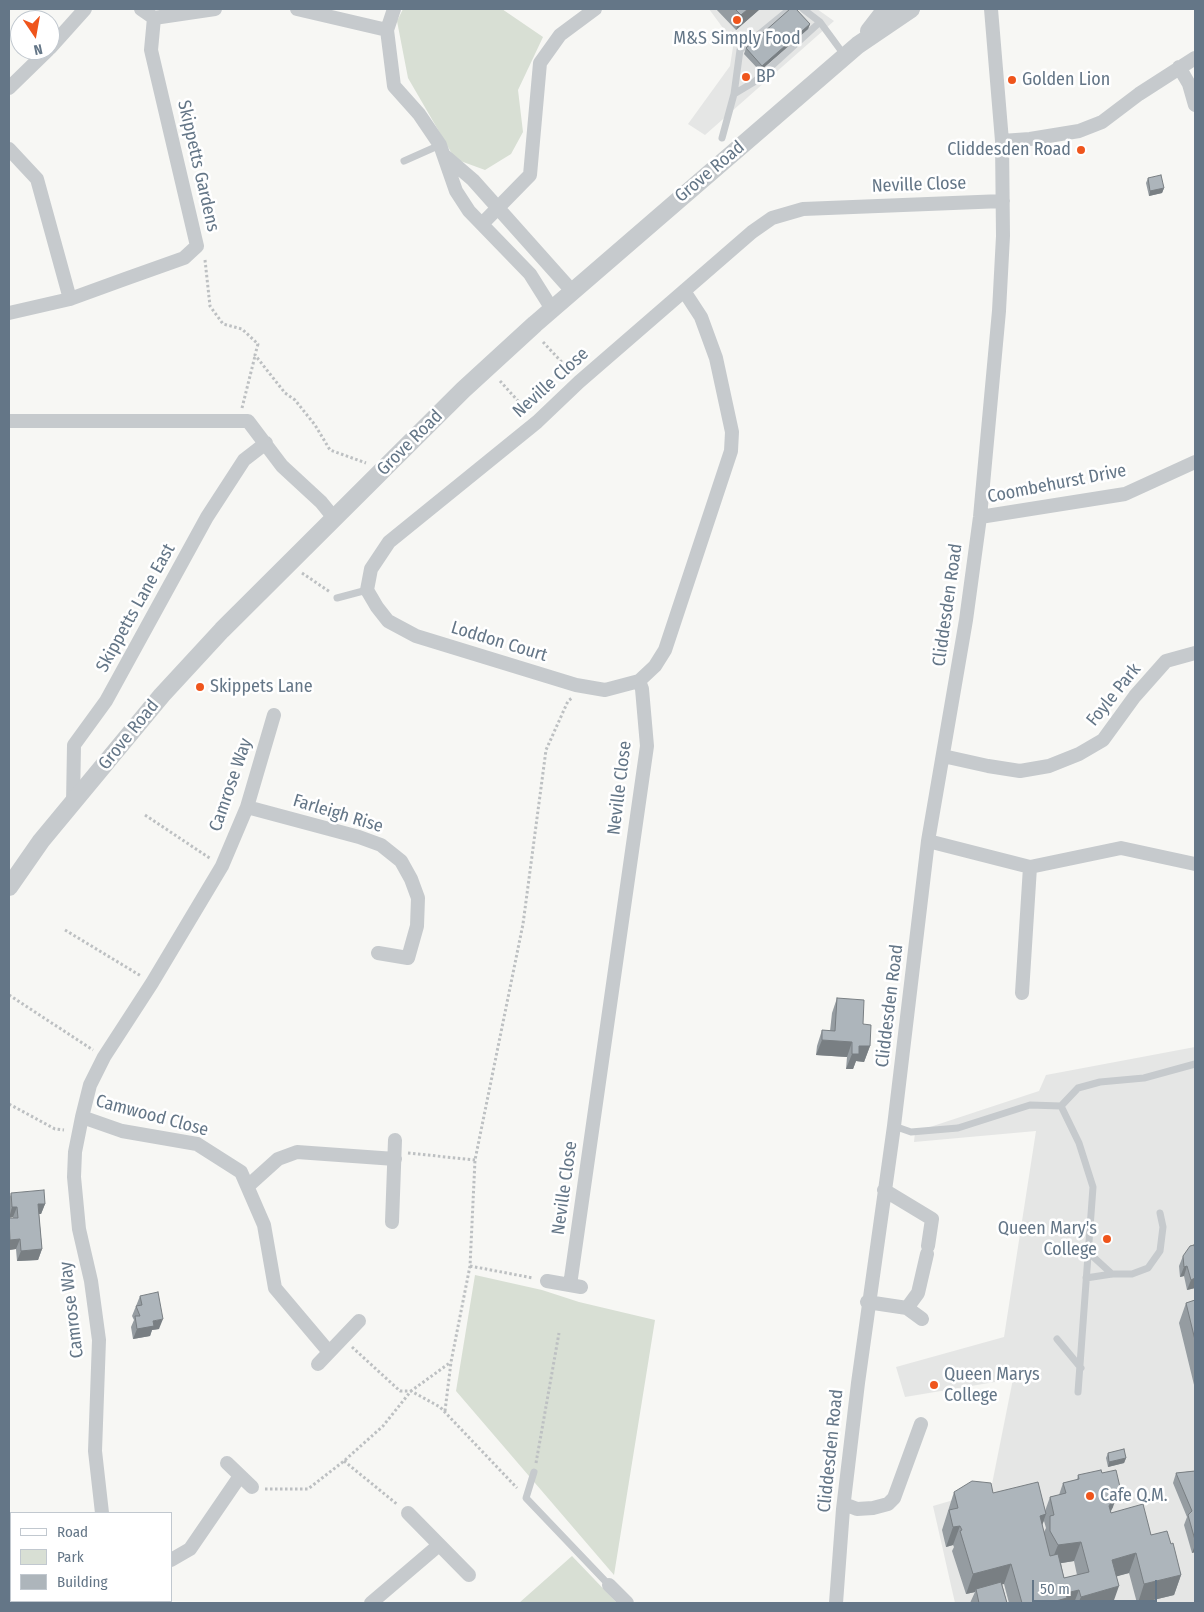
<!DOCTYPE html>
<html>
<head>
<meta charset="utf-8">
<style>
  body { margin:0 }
  #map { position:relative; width:1204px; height:1612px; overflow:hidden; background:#f7f7f4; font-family:"Fira Sans Condensed",sans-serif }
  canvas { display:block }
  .frame { position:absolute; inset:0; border:10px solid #647687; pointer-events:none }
  .legend { position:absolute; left:10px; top:1512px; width:162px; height:90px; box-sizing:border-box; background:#fff; border:1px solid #c1c8cf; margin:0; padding:6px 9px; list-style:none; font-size:15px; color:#647687 }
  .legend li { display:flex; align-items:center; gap:10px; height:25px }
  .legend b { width:25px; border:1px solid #c1c8cf }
  .north { position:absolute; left:10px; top:10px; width:50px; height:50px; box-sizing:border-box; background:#fff; border:1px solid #c1c8cf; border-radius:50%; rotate:168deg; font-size:14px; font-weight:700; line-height:20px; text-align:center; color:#647687 }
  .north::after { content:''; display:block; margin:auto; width:18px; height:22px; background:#ef551c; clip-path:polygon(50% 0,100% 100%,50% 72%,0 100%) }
  .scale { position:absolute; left:1032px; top:1580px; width:125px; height:22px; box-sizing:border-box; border:2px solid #647687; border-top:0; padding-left:6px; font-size:15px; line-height:18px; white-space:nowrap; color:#647687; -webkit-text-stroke:4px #fff; paint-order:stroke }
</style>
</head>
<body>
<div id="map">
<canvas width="1204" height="1612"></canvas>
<div class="frame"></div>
<ul class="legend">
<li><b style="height:6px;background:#fff"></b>Road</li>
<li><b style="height:14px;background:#d8dfd4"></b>Park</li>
<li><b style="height:14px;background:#adb5bb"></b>Building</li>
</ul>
<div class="north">N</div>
<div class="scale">50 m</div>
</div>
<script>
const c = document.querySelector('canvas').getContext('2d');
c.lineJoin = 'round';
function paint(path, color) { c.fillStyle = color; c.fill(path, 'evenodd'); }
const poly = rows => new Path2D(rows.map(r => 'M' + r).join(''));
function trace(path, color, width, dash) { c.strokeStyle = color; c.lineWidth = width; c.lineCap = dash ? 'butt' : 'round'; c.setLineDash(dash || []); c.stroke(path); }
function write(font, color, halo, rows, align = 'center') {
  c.font = font + ' "Fira Sans Condensed",sans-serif'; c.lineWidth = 5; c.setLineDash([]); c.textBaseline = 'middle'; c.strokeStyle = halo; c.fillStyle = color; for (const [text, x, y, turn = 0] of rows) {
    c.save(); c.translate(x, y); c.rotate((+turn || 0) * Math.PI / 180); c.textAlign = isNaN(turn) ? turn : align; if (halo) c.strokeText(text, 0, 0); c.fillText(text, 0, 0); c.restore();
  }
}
const built = poly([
  [709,9,817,9,834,21,705,135,688,124,730,66,733,47,731,39],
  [1195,1047,1195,1603,955,1603,933,1506,991,1489,1013,1379,905,1397,896,1367,1004,1337,1036,1131,914,1142,915,1132,1039,1091,1046,1075]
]);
const green = poly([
  [403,9,502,9,543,37,518,90,523,132,511,154,485,170,455,159,408,78,397,21],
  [475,1275,542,1290,579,1302,655,1320,614,1575,456,1391],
  [572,1556,617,1603,519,1603]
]);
const path = poly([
  [205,260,210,306,223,324,242,329,258,344,255,355,285,393,295,400,315,425,330,450,366,463],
  [543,342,570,371],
  [500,381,528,412],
  [242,408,255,356],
  [302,573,330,592],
  [145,815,211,859],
  [65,930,141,976],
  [9,995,93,1050],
  [9,1104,55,1129,64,1130],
  [408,1153,475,1160],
  [470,1266,533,1278],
  [352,1347,400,1391,411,1391,440,1407,517,1488],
  [445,1411,451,1362,470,1266,475,1160,523,924,546,750,568,701,572,698],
  [344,1461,398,1505],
  [536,1463,559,1333],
  [265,1489,308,1489,344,1461,383,1426,411,1391,451,1362]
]);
const service = poly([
  [803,9,820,22,845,56],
  [734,94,740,50,790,9],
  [722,138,734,94,754,82,820,22],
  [404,161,440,145],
  [337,598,367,590],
  [1061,1106,1079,1143,1093,1187,1078,1392],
  [894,1126,911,1132,958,1128,1030,1105,1061,1106,1078,1088,1100,1082,1144,1078,1195,1064],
  [1089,1253,1112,1274],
  [1086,1278,1112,1274,1132,1274,1148,1268,1160,1251,1163,1227,1160,1213],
  [1057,1339,1081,1368],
  [534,1472,526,1498,609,1585]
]);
const minor = poly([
  [141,9,154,18,215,9],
  [297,9,387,30],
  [394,9,387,30,394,86,419,114,440,145,456,191,469,211,530,274,552,309],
  [50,48,85,9],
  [1179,67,1189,84,1195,105],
  [9,88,48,50],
  [1002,141,1030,139,1079,131,1102,122,1139,94,1195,58],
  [9,149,37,179,70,299],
  [445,156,473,180,572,291],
  [482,224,530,175,540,63,560,35,595,9],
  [684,291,579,382,537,422,389,542,371,569,367,590,377,607,388,621,416,636,576,685,605,690,639,681,655,666,665,650,731,451,732,432,716,358,701,317,684,291,752,232,772,218,803,209,1003,201],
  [9,313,70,299,125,279,184,258,197,246,151,50,154,18],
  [9,421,248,421,282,466,321,502,334,518],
  [980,517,1125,494,1195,462],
  [943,756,988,766,1020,771,1049,766,1079,754,1103,740,1135,696,1166,661,1195,653],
  [73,804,74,745,106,701,207,517,244,460,266,443],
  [247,807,359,837,381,845,401,861,411,879,418,898,417,926,408,958,378,953],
  [928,841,1030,867,1121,848,1195,864],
  [1022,993,1030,867],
  [82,1117,122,1131,197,1144,241,1172,264,1225,275,1288,329,1352],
  [248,1186,278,1159,297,1152,395,1159],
  [884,1190,932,1219,928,1246],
  [392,1222,395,1140],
  [547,1281,581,1287],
  [570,1285,647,746,642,689,639,681],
  [867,1302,907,1308,918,1293,927,1254],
  [907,1308,922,1319],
  [318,1364,359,1321],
  [227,1463,252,1487],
  [844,1504,857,1509,873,1508,888,1504,894,1498,921,1424],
  [102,1513,95,1451,99,1340,91,1281,79,1229,74,1177,75,1152,82,1117,90,1085,104,1057,152,983,222,866,247,807,274,715],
  [408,1513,469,1575],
  [171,1560,190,1549,240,1476],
  [609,1585,627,1603],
  [141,1601,143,1603],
  [371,1603,439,1545],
  [836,1603,843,1509,858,1383,894,1126,928,841,966,620,980,517,999,311,1003,236,1002,141,991,9]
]);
const tertiary = poly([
  [869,31,886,9],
  [9,887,41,841,162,695,222,630,463,390,535,324,858,45,911,9]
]);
const primary = poly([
  [9,1600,11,1603]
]);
const wall = poly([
  [716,9,760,9,736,30],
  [810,24,808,29,760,71,744,54,746,48],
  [1148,178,1164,188,1162,193,1149,196,1146,183],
  [837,998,863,1024,870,1046,864,1062,856,1061,853,1069,846,1069,847,1057,816,1055,817,1046,822,1030,830,1031,832,1013],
  [11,1193,45,1204,41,1214,39,1214,42,1249,38,1260,17,1261,16,1249,9,1250,9,1218,13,1218,13,1217,9,1217,9,1200],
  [1195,1249,1195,1288,1187,1290,1184,1276,1180,1277,1179,1266,1183,1256],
  [140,1296,159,1329,152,1330,150,1336,133,1339,131,1327,134,1320,132,1316],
  [1195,1300,1195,1389,1179,1323,1186,1303],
  [1108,1453,1126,1458,1124,1463,1108,1467,1106,1458],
  [1195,1468,1195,1552,1192,1553,1184,1525,1187,1517,1173,1483,1176,1473,1194,1471],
  [1078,1475,1113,1507,1111,1511,1111,1513,1151,1535,1171,1544,1181,1575,1174,1595,1141,1603,1137,1603,1129,1573,1116,1576,1113,1603,1009,1603,1004,1584,1002,1584,1007,1603,970,1603,975,1592,966,1594,952,1551,954,1547,953,1545,946,1547,942,1530,954,1492,993,1493,1045,1511,1050,1497,1059,1495,1063,1483,1077,1480],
  [1044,1521,1046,1528,1044,1532,1042,1525],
  [1074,1561,1077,1575,1064,1578,1061,1563]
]);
const shadedWall = poly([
  [748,9,760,9,736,30,741,15],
  [810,24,808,29,760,71,762,66],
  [1164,188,1162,193,1149,196,1150,191],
  [822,1040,852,1042,847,1057,816,1055],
  [859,1046,870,1046,864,1062,856,1061,853,1069,846,1069,852,1054],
  [38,1204,45,1204,41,1214,34,1214],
  [12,1207,17,1207,13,1217,9,1218],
  [20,1239,16,1249,9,1250,9,1244,10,1240],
  [42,1249,38,1260,17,1261,21,1251],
  [1187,1266,1184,1276,1180,1277,1184,1267],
  [1195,1278,1195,1288,1187,1290,1191,1280],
  [163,1319,159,1329,152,1330,150,1336,133,1339,137,1329,153,1321],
  [1126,1458,1124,1463,1108,1467,1109,1462],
  [1120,1487,1113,1507,1102,1526,1109,1506],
  [1046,1514,1039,1534,1040,1516],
  [960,1526,953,1545,946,1547,953,1527],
  [1081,1542,1074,1561,1050,1565,1058,1545],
  [1195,1545,1195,1552,1192,1553],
  [1136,1553,1129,1573,1104,1580,1112,1560],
  [1011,1564,1004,1584,976,1591,976,1589,975,1592,966,1594,973,1574],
  [1181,1575,1174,1595,1141,1603,1138,1603,1144,1584],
  [1119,1586,1113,1603,1078,1603,1081,1597],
  [1079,1590,1074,1603,1048,1603,1066,1593]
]);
const building = poly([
  [735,9,748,9,741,15,735,9],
  [790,9,796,9,810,24,762,66,746,48,790,9],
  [1161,175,1164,188,1150,191,1148,178,1161,175],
  [837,998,864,1000,863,1024,871,1025,870,1046,859,1046,859,1054,852,1054,852,1042,822,1040,822,1030,835,1031,837,998],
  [44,1190,45,1204,38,1204,42,1249,21,1251,20,1239,10,1240,9,1218,18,1218,17,1207,12,1207,11,1193,44,1190],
  [1194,1245,1195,1249,1195,1278,1191,1280,1187,1266,1184,1267,1183,1256,1190,1246,1194,1245],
  [158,1292,163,1319,153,1321,154,1326,137,1329,135,1316,140,1316,136,1306,142,1305,140,1296,158,1292],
  [1195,1300,1195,1340,1186,1303,1195,1300],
  [1124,1449,1126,1458,1109,1462,1108,1453,1124,1449],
  [1101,1470,1102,1473,1116,1470,1120,1487,1109,1506,1111,1513,1143,1504,1151,1535,1167,1531,1171,1544,1173,1543,1181,1575,1144,1584,1136,1553,1112,1560,1119,1586,1081,1597,1079,1590,1066,1593,1067,1598,1048,1603,1022,1603,1011,1564,973,1574,960,1531,962,1530,960,1526,953,1527,949,1510,958,1508,954,1492,972,1481,991,1483,993,1493,1038,1482,1046,1514,1040,1516,1050,1556,1058,1554,1064,1578,1089,1572,1081,1542,1058,1545,1050,1531,1050,1516,1054,1515,1050,1497,1066,1493,1063,1483,1079,1479,1078,1475,1101,1470],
  [1195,1471,1195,1540,1188,1515,1192,1511,1176,1473,1195,1471],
  [1001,1582,1007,1603,979,1603,976,1589,1001,1582]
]);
const markers = [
  [737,20,5,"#ef551c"],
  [746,77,5,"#ef551c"],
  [1012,80,5,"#ef551c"],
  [1081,150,5,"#ef551c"],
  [200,687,5,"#ef551c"],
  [1107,1239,5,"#ef551c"],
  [934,1385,5,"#ef551c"],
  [1090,1496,5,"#ef551c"]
];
const poiNames = [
  ["M&S Simply Food",737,39,"center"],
  ["BP",756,77],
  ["Golden Lion",1022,80],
  ["Cliddesden Road",1071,150,"right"],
  ["Skippets Lane",210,687],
  ["Queen Mary's",1097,1229,"right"],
  ["College",1097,1250,"right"],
  ["Queen Marys",944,1375],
  ["College",944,1396],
  ["Cafe Q.M.",1100,1496]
];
const streetNames = [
  ["Skippetts Gardens",198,166,77],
  ["Grove Road",710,172,-40],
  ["Neville Close",919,185,-2],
  ["Neville Close",551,383,-42],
  ["Grove Road",410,443,-45],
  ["Coombehurst Drive",1057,484,-11],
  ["Cliddesden Road",948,605,-82],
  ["Skippetts Lane East",136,608,-61],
  ["Loddon Court",499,642,17],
  ["Foyle Park",1114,695,-51],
  ["Grove Road",129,735,-51],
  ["Camrose Way",231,785,-71],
  ["Neville Close",620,788,-83],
  ["Farleigh Rise",338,814,17],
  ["Cliddesden Road",890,1006,-83],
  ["Camwood Close",152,1116,15],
  ["Neville Close",565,1188,-82],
  ["Camrose Way",72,1310,-97],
  ["Cliddesden Road",831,1451,-84]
];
paint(built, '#e5e6e5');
paint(green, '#d8dfd4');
trace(primary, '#b9bdc1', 25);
trace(path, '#bdc0c2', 3, [2.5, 2.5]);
trace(service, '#c6cacd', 7);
trace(minor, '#c6cacd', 14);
trace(tertiary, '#c6cacd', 18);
trace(primary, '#fff', 22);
paint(wall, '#959ca1');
paint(shadedWall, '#797f83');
paint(building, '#adb5bb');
trace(building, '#797f83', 1);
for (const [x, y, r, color] of markers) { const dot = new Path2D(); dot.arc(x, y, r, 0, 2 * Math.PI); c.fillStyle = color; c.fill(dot); trace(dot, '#fff', 2); }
write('18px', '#647687', '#fff', poiNames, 'left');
write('18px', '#647687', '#fff', streetNames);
</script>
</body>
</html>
